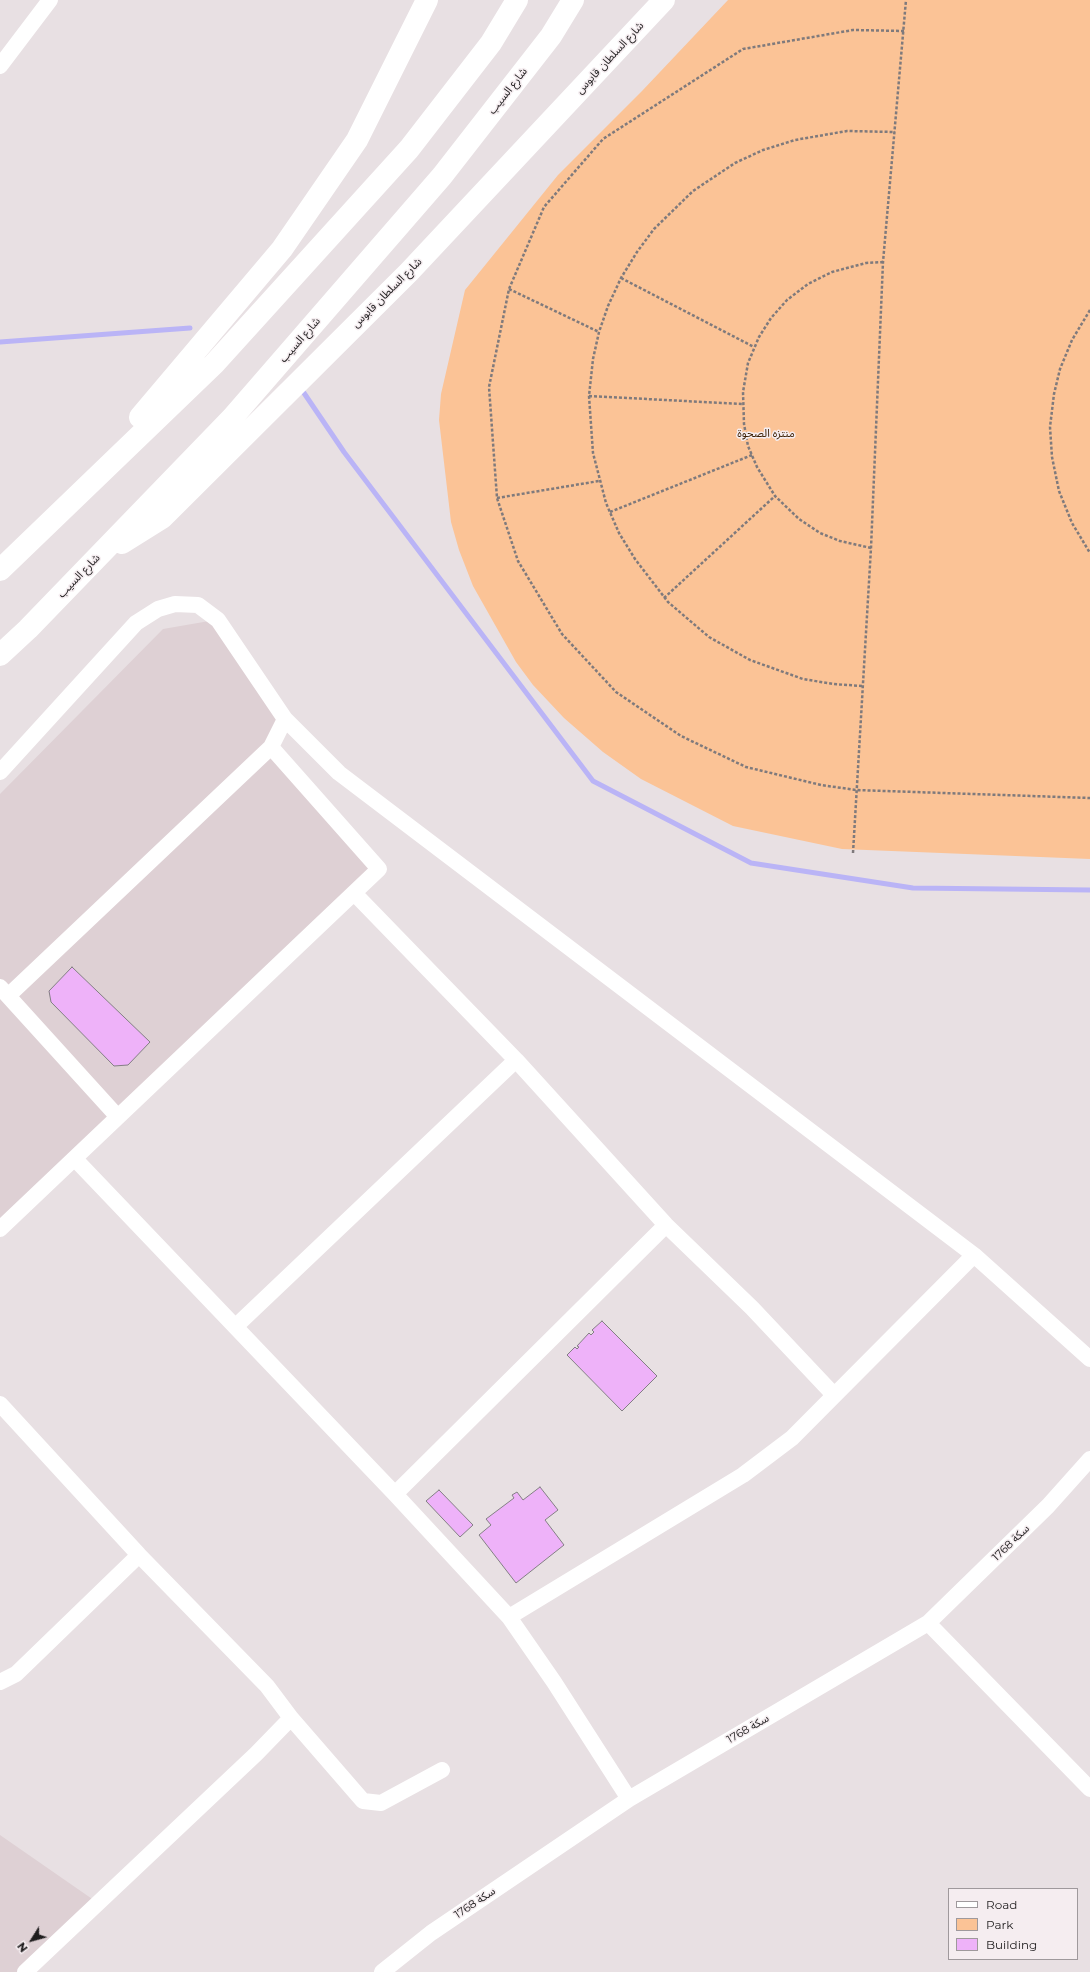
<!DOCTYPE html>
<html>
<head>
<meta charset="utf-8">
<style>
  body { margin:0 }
  #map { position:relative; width:1090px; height:1972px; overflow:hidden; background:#e8e0e3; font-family:Montserrat,sans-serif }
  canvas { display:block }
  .legend { position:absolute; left:948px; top:1888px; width:130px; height:72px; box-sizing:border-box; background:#f5edf0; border:1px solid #9f999c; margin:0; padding:5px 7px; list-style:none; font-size:12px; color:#1e1c1d }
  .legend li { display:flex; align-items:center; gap:8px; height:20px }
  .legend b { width:20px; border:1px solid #9f999c }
  .north { position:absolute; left:12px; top:1920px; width:40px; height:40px; -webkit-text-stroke:3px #f5edf0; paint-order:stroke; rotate:233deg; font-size:11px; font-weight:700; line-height:16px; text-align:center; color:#1e1c1d }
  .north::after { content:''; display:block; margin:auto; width:14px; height:18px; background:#1e1c1d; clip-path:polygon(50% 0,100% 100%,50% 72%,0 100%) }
</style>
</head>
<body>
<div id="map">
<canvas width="1090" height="1972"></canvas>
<ul class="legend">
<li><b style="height:5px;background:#fff"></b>Road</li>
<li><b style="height:11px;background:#fbc396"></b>Park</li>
<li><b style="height:11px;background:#eeb2f9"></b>Building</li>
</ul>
<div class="north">N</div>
</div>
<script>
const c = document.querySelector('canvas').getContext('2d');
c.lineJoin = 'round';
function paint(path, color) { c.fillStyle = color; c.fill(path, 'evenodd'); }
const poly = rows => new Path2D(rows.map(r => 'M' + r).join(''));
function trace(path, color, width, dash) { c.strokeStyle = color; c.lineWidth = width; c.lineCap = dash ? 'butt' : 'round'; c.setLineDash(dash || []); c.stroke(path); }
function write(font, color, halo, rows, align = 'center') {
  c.font = font + ' Montserrat,"Noto Sans Arabic",sans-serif'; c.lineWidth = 3; c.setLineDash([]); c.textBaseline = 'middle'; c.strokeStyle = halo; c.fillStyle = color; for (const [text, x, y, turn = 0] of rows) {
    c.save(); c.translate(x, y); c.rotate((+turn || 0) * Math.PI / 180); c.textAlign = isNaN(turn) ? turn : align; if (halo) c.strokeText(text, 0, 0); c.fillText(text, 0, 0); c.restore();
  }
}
const built = poly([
  [215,620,285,719,271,747,379,869,0,1229,0,794,163,629],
  [0,1835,98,1903,25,1972,0,1972]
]);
const green = poly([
  [728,0,1090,0,1090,859,842,849,733,826,641,779,603,752,564,718,533,685,516,662,473,586,459,550,451,522,439,420,441,394,465,290,558,175,642,91]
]);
const stream = poly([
  [0,342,190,328],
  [304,393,344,452,593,781,751,863,913,888,1090,890]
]);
const building = poly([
  [72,967,150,1042,128,1065,114,1066,51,1002,49,991,72,967],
  [602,1321,657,1376,622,1411,567,1355,575,1347,577,1349,579,1347,577,1346,589,1333,591,1335,594,1332,592,1330,602,1321],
  [540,1487,558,1510,545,1520,564,1545,516,1583,479,1535,491,1525,486,1519,514,1498,512,1495,517,1492,523,1500,540,1487],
  [439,1490,473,1525,460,1537,426,1501,439,1490]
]);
const path = poly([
  [904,31,853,30,743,49,603,139,544,207,509,289,489,387,497,498,518,561,562,634,616,692,681,736,746,767,821,785,856,790,1090,798],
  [621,278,754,347],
  [509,289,599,332],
  [1090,310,1072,340,1060,369,1054,394,1050,427,1052,457,1059,491,1072,523,1090,553],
  [589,396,742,404],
  [497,498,599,481],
  [610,512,752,455],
  [871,548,840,541,820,533,799,519,775,496,757,467,748,446,744,424,743,392,748,363,759,337,771,318,787,300,808,284,832,272,866,263,883,262],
  [664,598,775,496],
  [862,686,833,684,803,679,750,660,709,637,668,602,635,559,619,533,606,503,593,453,589,396,593,359,599,332,608,306,621,278,637,252,654,229,693,191,735,163,763,150,795,140,847,131,895,132],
  [853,853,871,548,883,262,906,0]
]);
const minor = poly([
  [0,66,50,0],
  [0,772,136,623,158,609,175,604,198,605,218,620,285,719,339,773,974,1255,1090,1359],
  [354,893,516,1060,666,1225,752,1308,834,1395],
  [0,987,117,1116],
  [9,995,271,747,285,719],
  [75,1159,395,1494,509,1617,554,1682,629,1799],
  [0,1229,379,869,271,747],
  [236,1326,516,1060],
  [0,1404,139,1555,267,1686,291,1718,256,1754,25,1972],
  [395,1494,666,1225],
  [509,1617,743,1475,792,1438,974,1255],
  [928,1623,1090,1789],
  [0,1682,16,1674,139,1555],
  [291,1718,363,1801,381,1803,442,1770],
  [382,1972,431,1933,629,1799,928,1623,1048,1506,1090,1459]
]);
const trunk = poly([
  [140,417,282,249,357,140,427,0],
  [122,543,162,518,409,272,664,0],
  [0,570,214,364,409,149,491,43,517,0],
  [0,655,28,629,232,418,442,176,551,36,573,0]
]);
const streetNames = [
  ["شارع السلطان قابوس",610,58,-47],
  ["شارع السيب",508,91,-52],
  ["شارع السلطان قابوس",387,293,-45],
  ["شارع السيب",300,340,-49],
  ["شارع السيب",79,576,-46],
  ["سكة 1768",1011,1543,-44],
  ["سكة 1768",748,1729,-30],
  ["سكة 1768",475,1903,-34]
];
const parkNames = [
  ["منتزه الصحوة",766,434]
];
paint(built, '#ded0d4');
paint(green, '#fbc396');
trace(stream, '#bab4f6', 5);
paint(building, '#eeb2f9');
trace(building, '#837f84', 1);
trace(path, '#7f7a7c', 2.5, [3, 2]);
trace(minor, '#fff', 16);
trace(trunk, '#fff', 22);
write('11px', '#1e1c1d', '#f5edf0', streetNames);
write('11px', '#3d2105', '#f5edf0', parkNames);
</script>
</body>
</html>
